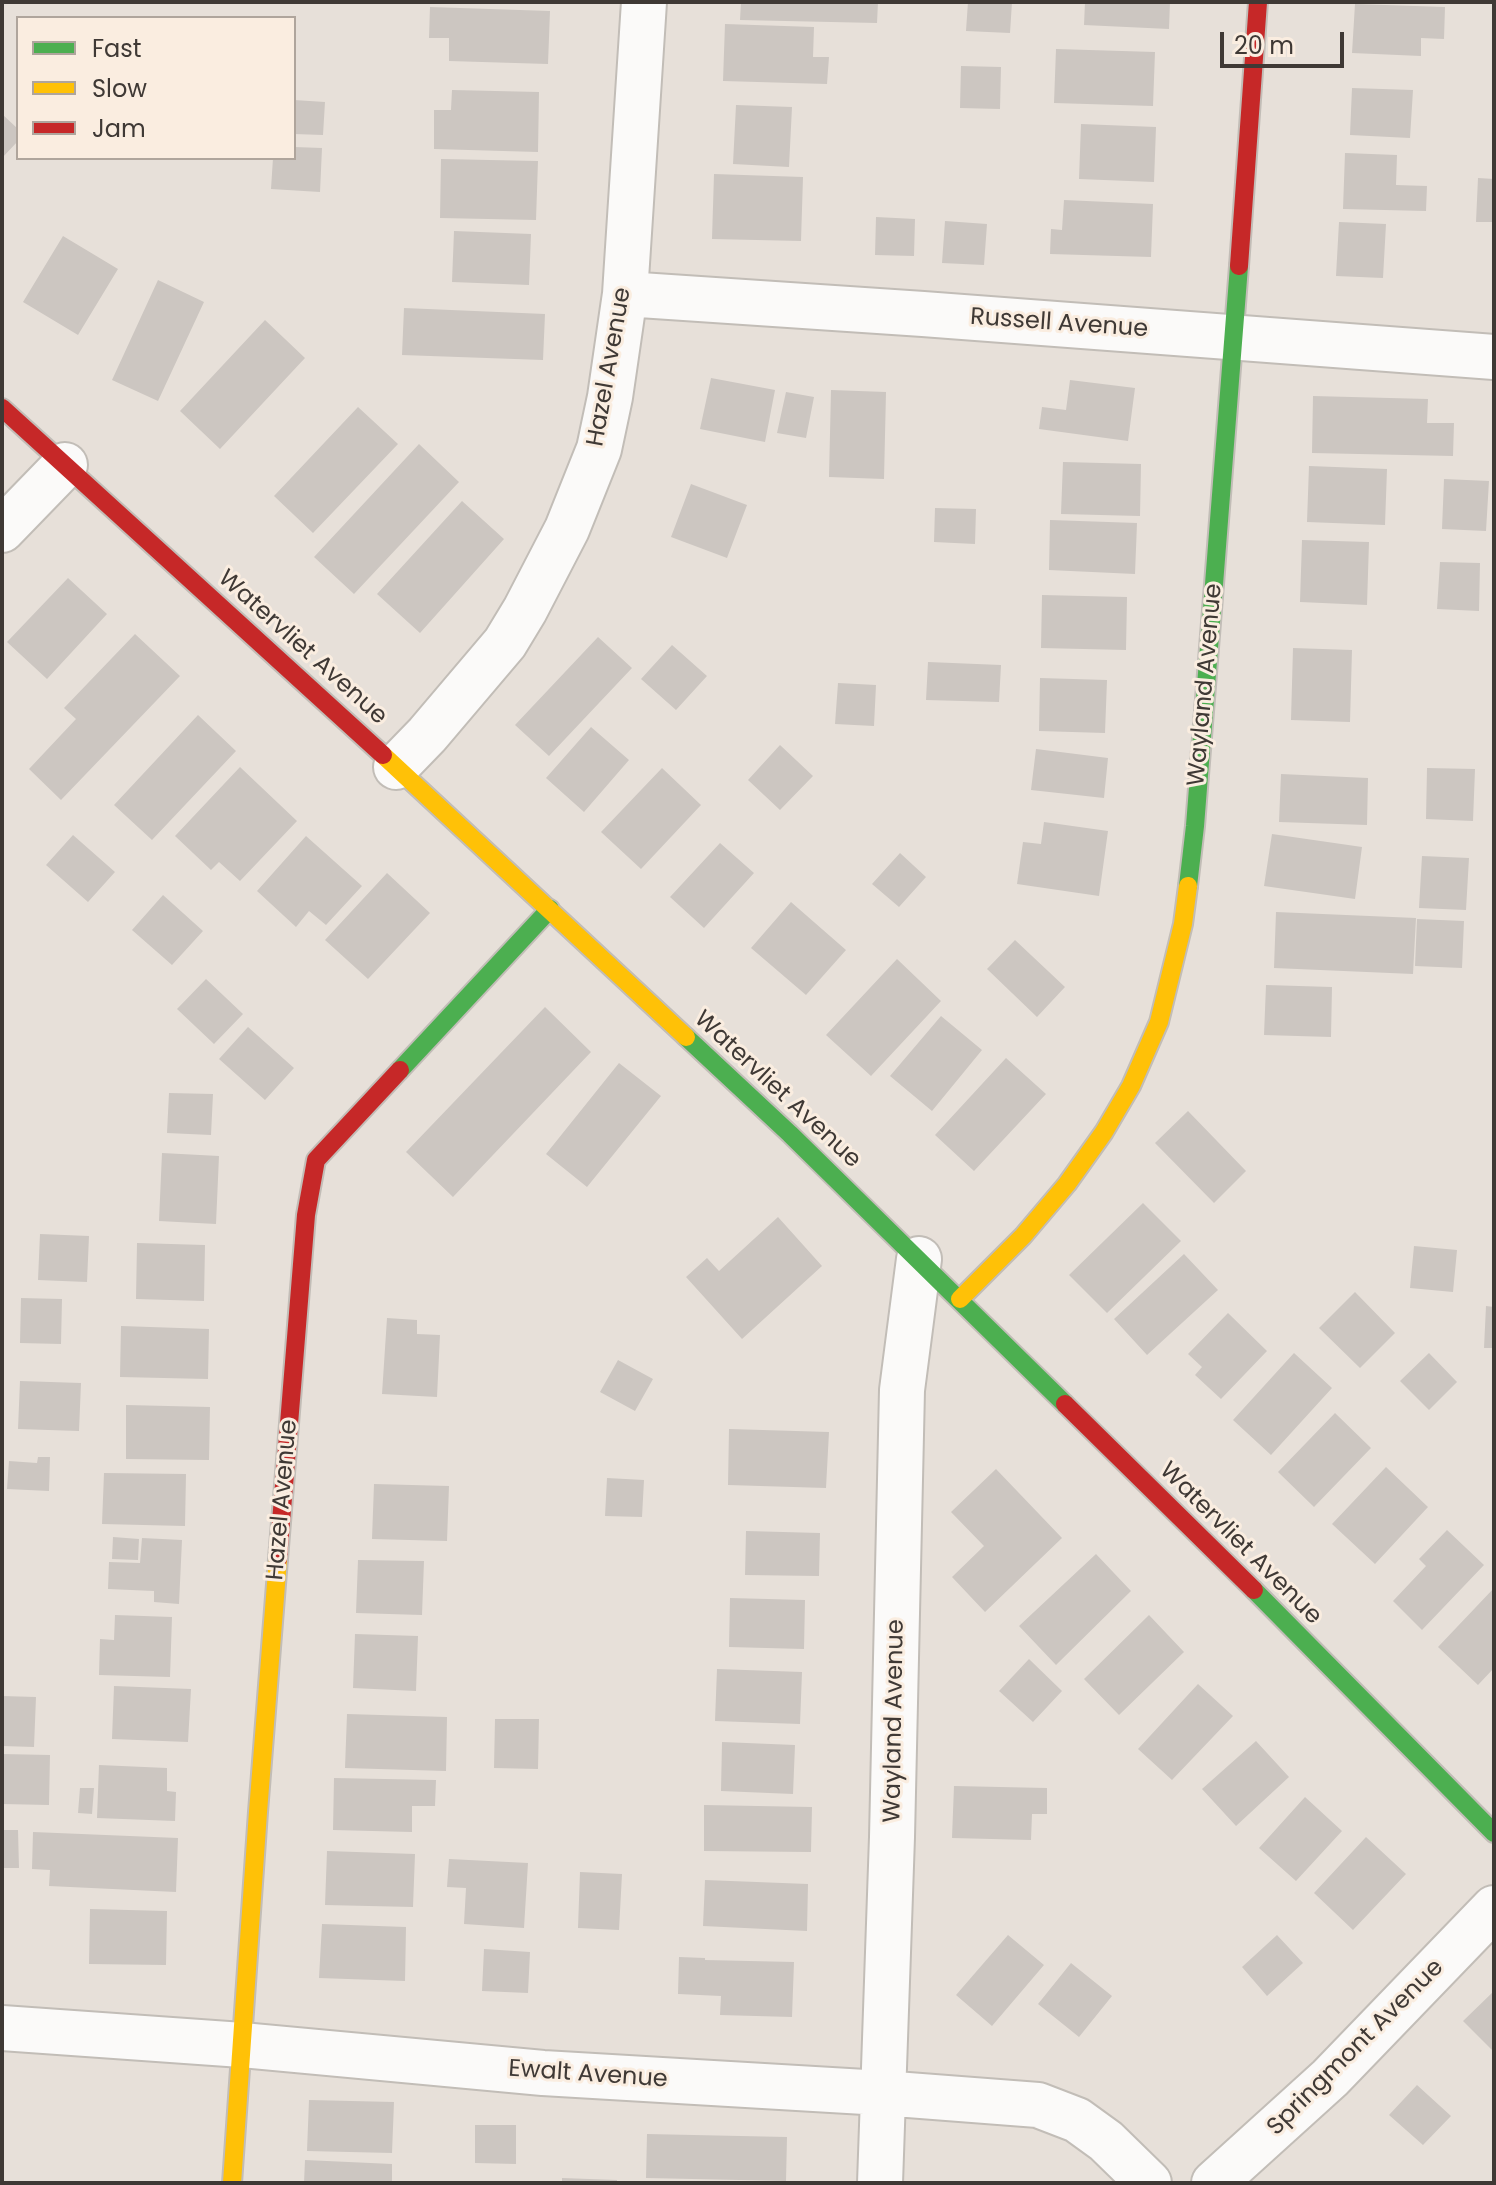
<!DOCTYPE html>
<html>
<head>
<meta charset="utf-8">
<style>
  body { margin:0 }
  #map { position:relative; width:1496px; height:2185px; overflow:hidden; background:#e7e0d9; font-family:Poppins,sans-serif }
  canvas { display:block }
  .frame { position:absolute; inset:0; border:4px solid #3f3935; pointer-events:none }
  .legend { position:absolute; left:16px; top:16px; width:280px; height:144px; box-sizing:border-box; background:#faede0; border:2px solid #afa59c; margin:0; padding:10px 14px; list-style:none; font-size:24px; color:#3f3935 }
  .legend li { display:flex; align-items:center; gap:16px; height:40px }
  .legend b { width:40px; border:2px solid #afa59c }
  .scale { position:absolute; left:1220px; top:32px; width:124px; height:36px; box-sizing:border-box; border:4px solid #3f3935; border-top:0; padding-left:10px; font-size:24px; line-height:28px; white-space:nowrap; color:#3f3935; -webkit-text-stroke:6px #faede0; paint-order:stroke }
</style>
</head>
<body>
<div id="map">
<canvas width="1496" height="2185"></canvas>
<div class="frame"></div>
<ul class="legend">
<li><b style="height:10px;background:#4caf50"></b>Fast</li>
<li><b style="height:10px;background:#ffc107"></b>Slow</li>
<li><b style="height:10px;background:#c62828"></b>Jam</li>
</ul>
<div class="scale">20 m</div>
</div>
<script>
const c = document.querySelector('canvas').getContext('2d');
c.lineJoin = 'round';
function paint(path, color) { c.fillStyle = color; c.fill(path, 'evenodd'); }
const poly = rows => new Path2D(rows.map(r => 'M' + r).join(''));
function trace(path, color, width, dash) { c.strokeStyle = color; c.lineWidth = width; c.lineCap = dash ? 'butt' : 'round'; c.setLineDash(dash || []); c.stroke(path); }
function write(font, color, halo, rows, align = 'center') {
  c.font = font + ' Poppins,sans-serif'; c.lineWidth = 6; c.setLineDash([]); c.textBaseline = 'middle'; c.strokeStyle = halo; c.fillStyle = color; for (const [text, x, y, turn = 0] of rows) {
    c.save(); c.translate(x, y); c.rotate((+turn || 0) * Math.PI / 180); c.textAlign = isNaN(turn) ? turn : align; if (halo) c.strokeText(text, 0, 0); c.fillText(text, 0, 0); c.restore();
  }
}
const building = poly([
  [741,2,878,2,877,23,740,20],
  [968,2,1012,2,1010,33,966,31],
  [1085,2,1170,2,1169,29,1084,25],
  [1355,4,1445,7,1444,39,1421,38,1421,56,1352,53],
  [430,7,550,11,548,64,449,61,449,38,429,38],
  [725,24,814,27,813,57,829,57,827,84,723,81],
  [1056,49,1155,52,1153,106,1054,103],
  [961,66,1001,67,1000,109,960,108],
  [1352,88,1413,90,1410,138,1350,135],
  [452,90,539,92,538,152,434,149,434,110,451,110],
  [294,100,325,102,323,135,294,134],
  [736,105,792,107,789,167,733,164],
  [2,114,18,129,18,141,2,158],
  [1081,124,1156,127,1154,182,1079,179],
  [294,147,322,148,320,192,271,189,273,158,294,158],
  [1345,153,1397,155,1396,185,1427,186,1426,211,1343,209],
  [441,159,538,161,536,220,440,218],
  [714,174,803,177,801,241,712,239],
  [1478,178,1494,179,1494,222,1476,222],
  [1064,200,1153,204,1151,257,1050,254,1051,229,1062,230],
  [876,217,915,219,914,256,875,255],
  [945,221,987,224,984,265,942,263],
  [1339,222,1386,224,1383,278,1336,276],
  [454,231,531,234,529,285,452,282],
  [63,236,118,269,78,335,23,302],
  [158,280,204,302,158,401,112,380],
  [404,308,545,314,543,360,402,355],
  [265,320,305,358,220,449,180,411],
  [711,378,775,390,765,442,700,429],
  [1070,380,1135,388,1128,441,1039,429,1042,407,1066,410],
  [831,390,886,392,884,479,829,477],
  [786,392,814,397,806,438,777,433],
  [1313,396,1428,399,1427,423,1454,423,1453,456,1312,453],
  [358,407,398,444,313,533,274,496],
  [419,444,459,482,354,594,314,557],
  [1063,462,1141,464,1140,516,1061,514],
  [1309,466,1387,469,1385,525,1307,522],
  [1444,479,1489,481,1486,531,1442,529],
  [691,484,747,505,727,558,671,537],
  [462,501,504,539,420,633,377,594],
  [935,508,976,509,975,544,934,542],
  [1050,520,1137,523,1135,574,1049,570],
  [1302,540,1369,542,1367,605,1300,602],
  [1440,562,1480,563,1479,611,1437,609],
  [68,578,107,614,47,679,7,642],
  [1042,595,1127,597,1126,650,1041,648],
  [135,634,180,676,61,800,29,769,76,719,64,708],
  [598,637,632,668,549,756,515,725],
  [672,645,707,676,676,710,641,679],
  [1293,648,1352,650,1350,722,1291,720],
  [928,662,1001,665,999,702,926,700],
  [1040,678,1107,680,1105,733,1039,731],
  [838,683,876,685,874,726,835,724],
  [198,715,236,751,152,840,114,805],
  [591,727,629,760,584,812,546,778],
  [780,745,813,776,780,810,748,780],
  [1036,749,1108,758,1104,798,1031,790],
  [240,767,297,821,240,881,219,862,211,870,175,836],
  [662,768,701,805,641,869,601,832],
  [1427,768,1475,769,1473,821,1426,819],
  [1281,774,1368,778,1367,825,1279,822],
  [1044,822,1108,831,1099,896,1017,884,1023,842,1041,844],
  [1272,834,1362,847,1355,899,1264,886],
  [73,835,115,872,88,902,46,865],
  [306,836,362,886,326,925,309,911,296,927,257,891],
  [720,843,754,873,704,928,670,897],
  [900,853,926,877,899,907,872,884],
  [1422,856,1469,858,1466,910,1419,908],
  [387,873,430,913,368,979,325,940],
  [163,895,203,931,172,965,132,930],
  [791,902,846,950,806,995,751,948],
  [1276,912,1416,918,1413,974,1274,968],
  [1417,919,1464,921,1462,968,1415,966],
  [1015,940,1065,987,1037,1017,987,969],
  [897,959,941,1001,871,1076,826,1035],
  [206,979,243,1014,214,1044,177,1009],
  [1266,985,1332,987,1331,1037,1264,1035],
  [545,1007,591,1052,453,1197,406,1152],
  [941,1016,982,1050,932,1111,890,1076],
  [248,1027,294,1068,265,1100,219,1059],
  [1006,1058,1046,1094,974,1171,935,1135],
  [619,1063,661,1096,587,1187,546,1154],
  [169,1093,213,1094,211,1135,167,1133],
  [1188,1111,1246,1171,1214,1203,1155,1143],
  [162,1153,219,1156,216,1224,159,1221],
  [1143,1203,1181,1241,1107,1313,1069,1275],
  [778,1217,822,1266,742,1339,686,1277,707,1258,719,1271],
  [40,1234,89,1236,87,1282,38,1280],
  [137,1243,205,1245,204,1301,136,1299],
  [1414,1246,1457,1250,1453,1292,1410,1288],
  [1184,1254,1218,1290,1147,1355,1114,1319],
  [1355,1292,1395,1333,1360,1368,1319,1328],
  [21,1298,62,1299,61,1344,20,1343],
  [1486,1306,1494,1307,1494,1348,1484,1348],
  [1228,1313,1267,1351,1221,1399,1195,1375,1202,1367,1188,1354],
  [387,1318,417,1320,417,1334,440,1335,437,1397,382,1394],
  [121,1326,209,1329,208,1379,120,1377],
  [1294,1353,1332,1388,1271,1455,1233,1420],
  [1429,1353,1457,1382,1429,1410,1400,1381],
  [618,1360,653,1379,635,1411,600,1392],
  [20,1381,81,1383,79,1431,18,1429],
  [126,1405,210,1407,209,1460,126,1459],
  [1335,1413,1371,1448,1314,1507,1278,1472],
  [729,1429,829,1432,826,1488,728,1485],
  [38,1457,50,1457,49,1491,7,1489,9,1461,37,1463],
  [1386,1467,1428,1507,1375,1564,1332,1524],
  [996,1469,1062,1538,985,1612,952,1577,984,1546,951,1512],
  [104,1473,186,1474,185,1526,102,1524],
  [607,1478,644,1480,642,1517,605,1516],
  [374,1484,449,1486,447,1541,372,1539],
  [1447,1530,1484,1565,1422,1630,1393,1601,1426,1566,1419,1559],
  [746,1531,820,1533,819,1576,745,1575],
  [113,1537,139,1539,138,1560,112,1559],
  [142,1538,182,1540,179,1604,154,1602,154,1591,108,1589,109,1562,140,1563],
  [1096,1554,1131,1591,1056,1665,1019,1626],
  [358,1560,424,1561,422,1615,356,1613],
  [1494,1588,1494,1668,1478,1685,1438,1647],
  [730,1598,805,1600,804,1649,729,1647],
  [115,1615,172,1617,170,1677,99,1675,100,1639,114,1640],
  [1149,1615,1184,1652,1119,1715,1084,1679],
  [355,1634,418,1636,416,1691,353,1688],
  [1029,1659,1062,1691,1033,1722,999,1691],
  [717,1669,802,1672,800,1724,715,1721],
  [1198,1684,1233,1716,1172,1780,1138,1749],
  [114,1686,191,1689,188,1742,112,1739],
  [2,1696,36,1697,34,1747,2,1746],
  [347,1714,447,1717,446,1771,345,1768],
  [495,1719,539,1719,538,1769,494,1768],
  [1256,1741,1289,1777,1236,1826,1202,1789],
  [722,1742,795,1745,793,1794,721,1791],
  [2,1754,50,1755,49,1805,2,1804],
  [99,1765,167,1768,167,1791,176,1792,175,1821,97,1818],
  [334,1778,436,1780,435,1806,412,1806,412,1832,333,1830],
  [954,1786,1047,1788,1047,1814,1032,1814,1031,1840,952,1838],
  [80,1788,94,1788,92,1814,78,1813],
  [1305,1797,1342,1831,1296,1881,1259,1848],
  [704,1805,812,1807,811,1852,704,1851],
  [2,1830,18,1830,19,1868,2,1868],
  [33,1832,178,1838,176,1892,49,1886,50,1870,32,1869],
  [1366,1837,1406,1874,1353,1930,1314,1893],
  [327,1851,415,1854,413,1907,325,1905],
  [449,1859,528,1863,524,1928,464,1924,466,1888,447,1887],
  [580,1872,622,1874,619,1930,578,1928],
  [705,1880,808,1884,807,1931,703,1926],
  [90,1909,167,1911,166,1965,89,1964],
  [322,1924,406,1927,405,1981,319,1978],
  [1008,1935,1044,1965,992,2026,956,1995],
  [1277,1935,1303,1963,1267,1996,1242,1967],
  [484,1949,530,1952,528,1993,482,1991],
  [679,1957,705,1958,705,1960,794,1962,792,2017,720,2015,721,1996,678,1994],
  [1071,1963,1112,1996,1079,2037,1038,2004],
  [1494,1991,1494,2052,1463,2021],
  [1417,2085,1451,2116,1423,2145,1389,2115],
  [309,2100,394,2102,392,2153,307,2151],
  [475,2125,516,2125,516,2164,475,2163],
  [647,2134,787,2137,786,2181,646,2178],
  [305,2160,392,2164,392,2183,304,2183],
  [562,2178,617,2180,617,2183,562,2183]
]);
const street = poly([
  [625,294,923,314,1494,357],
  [2,530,65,465],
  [396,767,427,735,505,643,525,610,567,529,599,449,610,397,625,294,644,2],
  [2,2028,242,2045,543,2073,882,2093,1038,2105,1077,2120,1106,2141,1149,2183],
  [880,2183,892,1837,902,1390,919,1259],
  [1214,2183,1330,2078,1494,1908]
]);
const fast = poly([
  [1188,886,1195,826,1239,266],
  [686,1037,790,1134,1065,1404],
  [400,1070,550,909],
  [1254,1590,1494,1833]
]);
const slow = poly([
  [383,755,686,1037],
  [960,1299,1023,1236,1067,1184,1104,1132,1131,1086,1159,1022,1183,924,1188,886],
  [232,2183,258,1812,278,1559]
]);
const jam = poly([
  [1239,266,1258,2],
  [2,408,383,755],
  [1065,1404,1254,1590],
  [278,1559,306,1215,316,1160,400,1070]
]);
const streetNames = [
  ["Russell Avenue",1059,324,4],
  ["Hazel Avenue",610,367,-80],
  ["Watervliet Avenue",302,648,42],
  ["Wayland Avenue",1206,685,-85],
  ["Watervliet Avenue",777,1090,43],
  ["Hazel Avenue",283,1500,-85],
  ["Watervliet Avenue",1240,1544,45],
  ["Wayland Avenue",895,1721,-89],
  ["Springmont Avenue",1356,2048,-45],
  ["Ewalt Avenue",588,2075,4]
];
paint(building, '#ccc6c1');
trace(street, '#c2bdb7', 48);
trace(fast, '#c2bdb7', 22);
trace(slow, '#c2bdb7', 22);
trace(jam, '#c2bdb7', 22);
trace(street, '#fbfaf9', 44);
trace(fast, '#4caf50', 18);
trace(slow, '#ffc107', 18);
trace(jam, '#c62828', 18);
write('24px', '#3f3935', '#faede0', streetNames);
</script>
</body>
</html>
